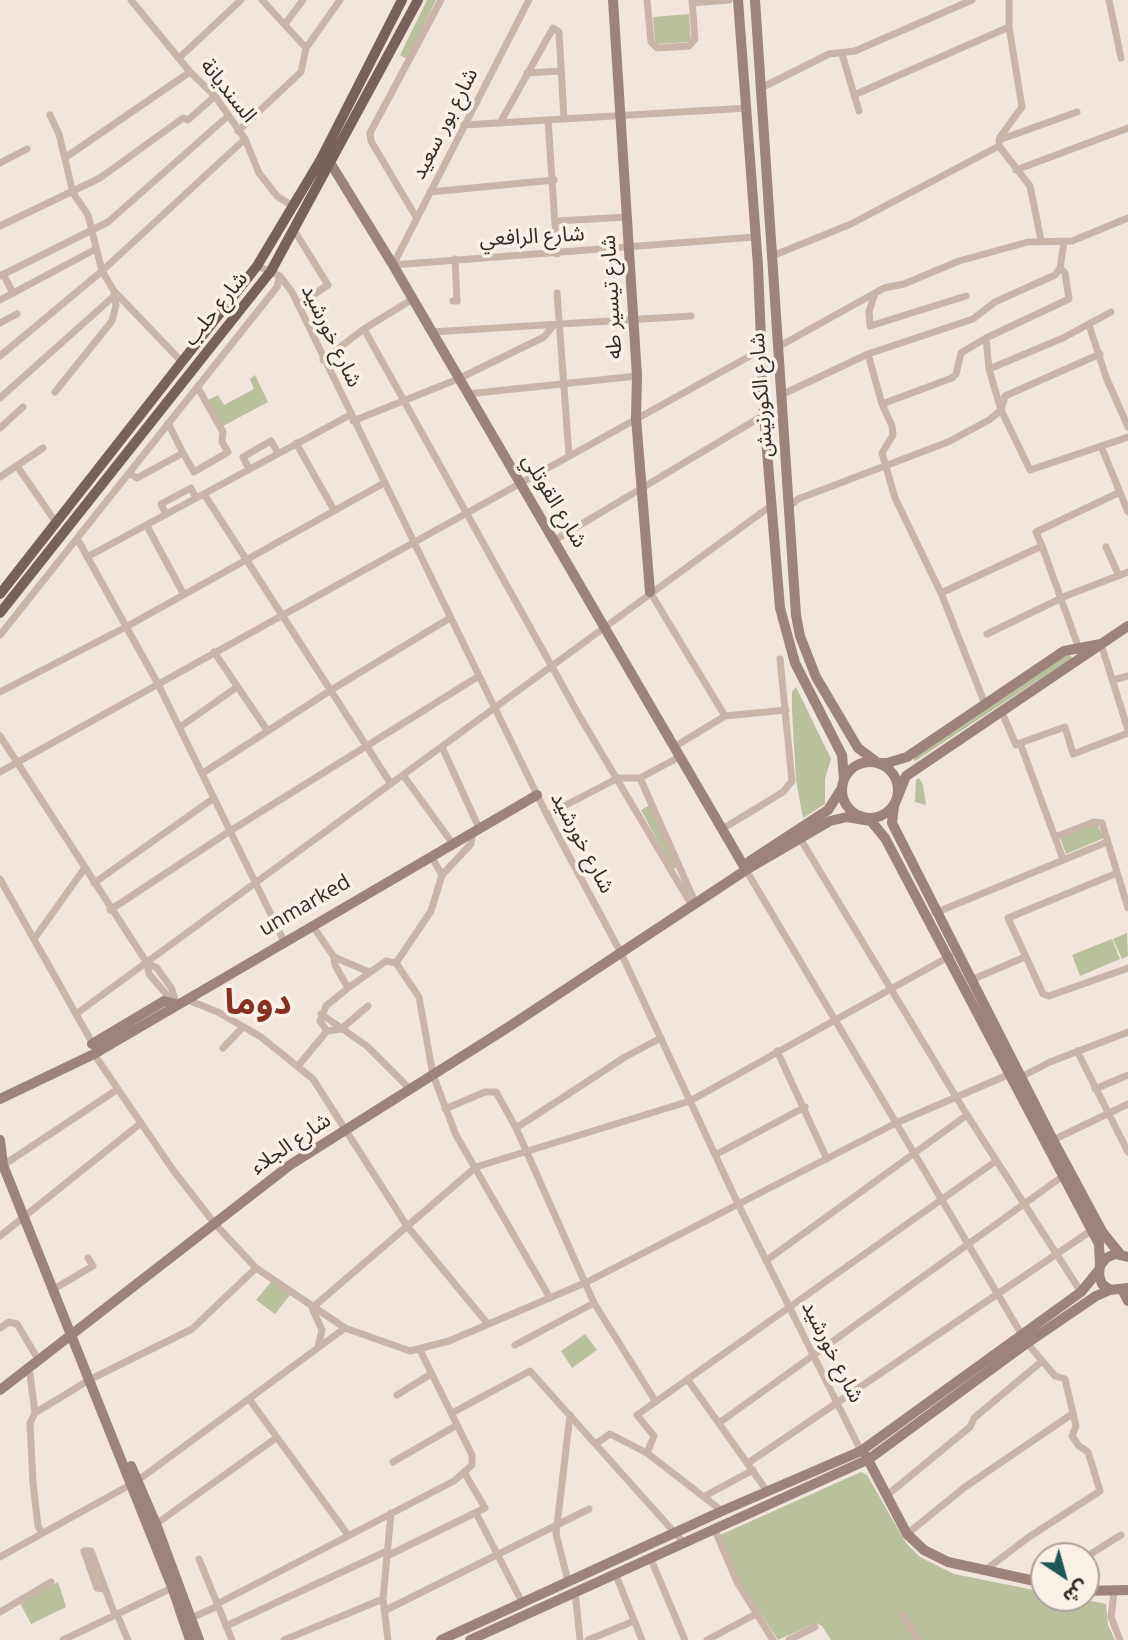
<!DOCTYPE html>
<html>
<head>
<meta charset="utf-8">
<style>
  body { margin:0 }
  #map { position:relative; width:1128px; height:1640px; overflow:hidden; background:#f2e5dc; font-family:"Open Sans","Noto Sans Arabic",sans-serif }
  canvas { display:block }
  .north { position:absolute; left:1030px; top:1542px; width:70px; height:70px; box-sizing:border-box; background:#f9f0e8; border:2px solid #aba19b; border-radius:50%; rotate:144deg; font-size:19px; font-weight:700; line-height:28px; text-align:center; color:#372b28 }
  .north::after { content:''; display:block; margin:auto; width:24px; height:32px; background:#1e5856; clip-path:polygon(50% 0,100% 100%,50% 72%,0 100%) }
</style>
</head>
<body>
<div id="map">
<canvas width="1128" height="1640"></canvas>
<div class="north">ش</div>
</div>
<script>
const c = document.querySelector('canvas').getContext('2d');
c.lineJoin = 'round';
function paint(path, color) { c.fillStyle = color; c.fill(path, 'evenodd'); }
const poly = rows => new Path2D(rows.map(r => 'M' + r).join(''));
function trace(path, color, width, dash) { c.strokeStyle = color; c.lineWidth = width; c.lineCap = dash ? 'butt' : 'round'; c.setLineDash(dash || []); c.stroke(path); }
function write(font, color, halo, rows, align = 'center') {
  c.font = font + ' "Open Sans","Noto Sans Arabic",sans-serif'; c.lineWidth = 7; c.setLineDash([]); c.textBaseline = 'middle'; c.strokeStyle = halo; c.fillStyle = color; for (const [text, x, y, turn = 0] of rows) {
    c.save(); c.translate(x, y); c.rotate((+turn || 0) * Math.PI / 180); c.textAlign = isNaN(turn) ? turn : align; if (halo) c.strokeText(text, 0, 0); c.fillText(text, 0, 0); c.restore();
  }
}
const green = poly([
  [427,0,436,0,407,59,400,55],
  [689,14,691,42,655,44,653,17],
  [255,375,268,402,223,426,208,400,218,395,224,405,254,389,250,379],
  [1068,652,1072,658,915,761,913,758],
  [796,687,831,759,825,779,825,804,803,818,796,780,792,711,792,692],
  [919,778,923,785,926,805,915,802,916,780],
  [650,805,677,867,673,869,641,810],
  [1097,824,1104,838,1066,854,1060,838],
  [1127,933,1128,956,1122,959,1113,939],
  [1112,939,1120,959,1080,976,1072,955],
  [271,1282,290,1295,275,1314,256,1300],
  [585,1334,597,1350,572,1368,561,1351],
  [861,1472,867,1475,906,1543,920,1557,954,1574,1044,1592,1044,1598,1076,1598,1106,1604,1108,1625,1115,1640,831,1640,822,1626,816,1623,778,1640,740,1582,720,1535],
  [58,1582,66,1607,31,1624,20,1603]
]);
const street = poly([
  [131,0,190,72,215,96,245,139,259,173,277,196,291,205],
  [647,0,651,42,657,48,689,46,695,39,692,0],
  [1009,0,1009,27,1022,107,1000,137,999,146,1030,186,1041,240],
  [1109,0,1121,58],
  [692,3,729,0],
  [285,24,303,0],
  [306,48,340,0],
  [842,54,859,111],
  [179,58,241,0],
  [527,73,560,71],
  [761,88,829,54,855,51,972,0],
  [854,95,1009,27],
  [50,115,59,134,73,193,88,215,102,271,114,291,181,361],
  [548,120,557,254],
  [500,123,553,28,559,32,564,119],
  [464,125,747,108],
  [238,131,301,72,306,48,262,0],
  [999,140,1077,112],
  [66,157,190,72],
  [0,163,27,149],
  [1016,170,1128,128],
  [430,192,554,180],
  [416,217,371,141,370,133,441,0],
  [557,221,627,217],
  [0,226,100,178,183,118,188,120,215,96],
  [294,230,328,285,298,305],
  [772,256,851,224,999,146],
  [393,265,755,237],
  [393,265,529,0],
  [257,266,280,276,292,292,547,815,621,953,739,1206,861,1451],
  [1060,268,1065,273,1069,299,986,338,989,369,1001,410,1030,470,1128,437],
  [3,274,13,293],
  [0,276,108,222,228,116],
  [557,293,569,455],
  [875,293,869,312,870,326,966,296],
  [0,300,94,250],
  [453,301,457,301,455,259],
  [0,323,17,314],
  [1089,325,1106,377,1128,427],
  [364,329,580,717,691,904],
  [431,332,691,316],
  [778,347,884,288,904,284,959,261,1028,242,1072,241,1128,218],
  [868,354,882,404,892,426,893,435,882,453,895,498,941,593,985,704],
  [0,356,102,271,245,139],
  [323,360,364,329,411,300],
  [989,369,1063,338,1111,312],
  [55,392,112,321,116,305,114,292],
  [467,394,637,376],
  [781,395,868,354,973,319,995,302,1055,275,1060,268,1064,243],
  [0,398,114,296],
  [882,404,952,378,956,374,961,353,986,338],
  [353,421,458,379,544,337,553,326],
  [168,423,183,453],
  [0,428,23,407],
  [296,443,334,510],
  [1101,446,1128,512],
  [17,466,55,521],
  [249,469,243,457,271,441,278,453],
  [130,474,137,478,183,453,194,472,228,452,222,442,223,432,198,388],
  [0,477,43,448],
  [204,494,391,784],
  [788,508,798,499,948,442,989,420,1001,410,1005,396,1100,354],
  [166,514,161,504,191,488,196,498],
  [147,526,183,593],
  [78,540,158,684,284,941],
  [555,540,764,415],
  [1042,546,1036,532,1120,492],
  [1106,547,1119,576],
  [87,557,350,415],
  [650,592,725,716],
  [941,593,1042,546,1078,646],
  [987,634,1068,595,1128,572],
  [0,635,277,287,280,276],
  [1101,644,1128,730],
  [214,652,267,730],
  [1113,680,1128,676],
  [0,692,126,627,384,483],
  [1001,710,1016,745,1020,743],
  [180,727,237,687],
  [0,736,147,963,149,974,172,1001],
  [442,747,479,828],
  [674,747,725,716,786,710],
  [0,772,759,351],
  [203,773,331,690,450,618],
  [403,775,453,844],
  [640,778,681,756],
  [547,815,618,778,640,778,695,902],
  [724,828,783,792,792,781,780,659],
  [473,832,471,844,442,875,431,911,396,963,419,997,433,1075,456,1135,550,1298],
  [1055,837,1094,822,1102,823,1128,908],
  [801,840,967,1115,1081,1292],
  [431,856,442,875],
  [1063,859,1020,743,1065,727,1073,754,1128,733],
  [746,870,1022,1335],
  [1117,873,1008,918,1043,994,1049,996,1128,968],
  [0,879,94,1046],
  [94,883,214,798],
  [110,910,230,831,479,676],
  [935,913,1107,842],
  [312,925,334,957],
  [34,939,84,869],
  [147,963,157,968,172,989,176,1003],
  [971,980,1025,957],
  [348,988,386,961,396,963],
  [185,999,218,1012,261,1037,313,1079,407,1226,487,1323],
  [76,1014,772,505],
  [321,1014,367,1046,410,1089],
  [327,1031,341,1029,368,1006],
  [223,1048,243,1027],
  [777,1051,827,1159],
  [1077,1051,1128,1152],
  [94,1054,173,1170,215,1224,256,1268,345,1328,410,1351,449,1341,587,1282,896,1123,1010,1074],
  [298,1066,327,1031,320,1021,326,1006,348,988,335,965,334,957,369,972],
  [1021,1077,1050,1062,1128,1032],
  [1095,1089,1128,1075],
  [445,1109,485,1092,496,1092,516,1128,594,1303,656,1402],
  [516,1128,625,1057,661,1038],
  [1053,1140,1128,1104],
  [717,1154,805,1107],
  [2,1166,118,1089],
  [0,1236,141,1123],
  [767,1260,967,1115],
  [52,1290,93,1266,88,1258],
  [0,1328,9,1322,17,1324,38,1359],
  [515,1345,594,1303],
  [318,1347,322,1330,312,1308,476,1167,690,1101,950,956],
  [27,1369,30,1374,35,1413,30,1423,33,1483,38,1526,42,1533],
  [93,1378,192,1329,256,1268],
  [688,1380,767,1491],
  [397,1395,431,1374],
  [249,1399,348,1535],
  [35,1413,89,1380],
  [452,1413,530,1371,683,1542],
  [719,1423,1063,1176],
  [597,1443,610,1434,647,1453,722,1511],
  [647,1453,654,1436,637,1415,996,1161],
  [393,1462,457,1425],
  [748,1463,1092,1230],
  [705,1496,753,1470],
  [886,1496,970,1427,974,1418,1041,1362],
  [476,1513,522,1602],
  [156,1524,276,1438],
  [714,1528,737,1582,773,1640],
  [907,1534,965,1487,1072,1414],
  [387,1556,485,1508,464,1472],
  [0,1557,137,1481,345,1328],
  [650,1557,685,1640],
  [1086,1557,1121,1535],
  [199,1559,232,1640],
  [984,1571,1029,1537,1100,1491,1088,1452,1079,1446,1072,1436,1076,1426,1065,1379,1055,1376,1027,1343],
  [615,1573,642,1640],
  [568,1581,556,1534,570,1415],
  [104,1589,97,1588,84,1551,91,1551,115,1615],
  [575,1591,580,1640],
  [1114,1593,1111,1617,1120,1640],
  [217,1604,454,1481,472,1465,472,1455,420,1350],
  [384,1611,589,1509],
  [0,1612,51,1582],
  [117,1614,128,1640],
  [902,1614,918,1640],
  [191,1618,218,1606],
  [226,1626,387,1551],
  [63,1640,176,1586],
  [284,1640,383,1599],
  [388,1640,383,1599,391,1513],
  [588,1640,634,1621],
  [707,1640,756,1614],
  [789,1640,815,1627]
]);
const secondary = poly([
  [613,0,637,376,636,418,650,592],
  [738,0,758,266,764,415,780,608,795,663,842,755,844,779],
  [755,0,796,615,800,636,816,677,858,748,878,763,887,763,907,757,1064,651,1101,644],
  [324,160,331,164,393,265,746,870],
  '842 790a28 28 0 1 1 56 0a28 28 0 1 1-56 0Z',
  [746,870,750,861,828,810,842,788],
  [92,1044,164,1001,176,1004],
  [0,1099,94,1054,537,795],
  [0,1140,3,1165,172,1587,190,1640],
  [1120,1254,1103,1233,1053,1140,892,823,894,806,906,776,1128,626],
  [1128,1257,1115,1254,1106,1258,1100,1266,1099,1275,1102,1284,1110,1290,1128,1288],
  [1123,1291,1128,1301],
  [0,1390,290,1165,507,1028,746,870,830,821,847,817,871,821,885,838,1099,1244,1100,1266],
  [866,1456,907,1534,924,1550,948,1562,1044,1583],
  [131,1466,156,1524,199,1640],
  [1086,1591,1128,1590],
  [441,1640,722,1511,861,1451,1081,1292,1099,1270],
  [470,1640,869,1459,1027,1343,1096,1296,1110,1290]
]);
const primary = poly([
  [0,594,257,266,321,159,402,0],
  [0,613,271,271,418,0]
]);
const streetNames = [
  ["السنديانة",228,91,51],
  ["شارع بور سعيد",445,124,-63],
  ["شارع الرافعي",532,237,-3],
  ["شارع تيسير طه",612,297,-93],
  ["شارع حلب",216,309,-51],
  ["شارع خورشيد",331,336,64],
  ["شارع الكورنيش",762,395,-94],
  ["شارع القوتلي",554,501,59],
  ["شارع خورشيد",582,843,62],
  ["unmarked",305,906,-30],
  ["شارع الجلاء",291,1144,-34],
  ["شارع خورشيد",832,1352,63]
];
const townNames = [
  ["دوما",258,1004]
];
paint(green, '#b8c19c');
trace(street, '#cab4a8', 7);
trace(secondary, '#9d8379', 10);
trace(primary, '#786159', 10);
write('21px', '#372b28', '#f9f0e8', streetNames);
write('bold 35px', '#853022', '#f9f0e8', townNames);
</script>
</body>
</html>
